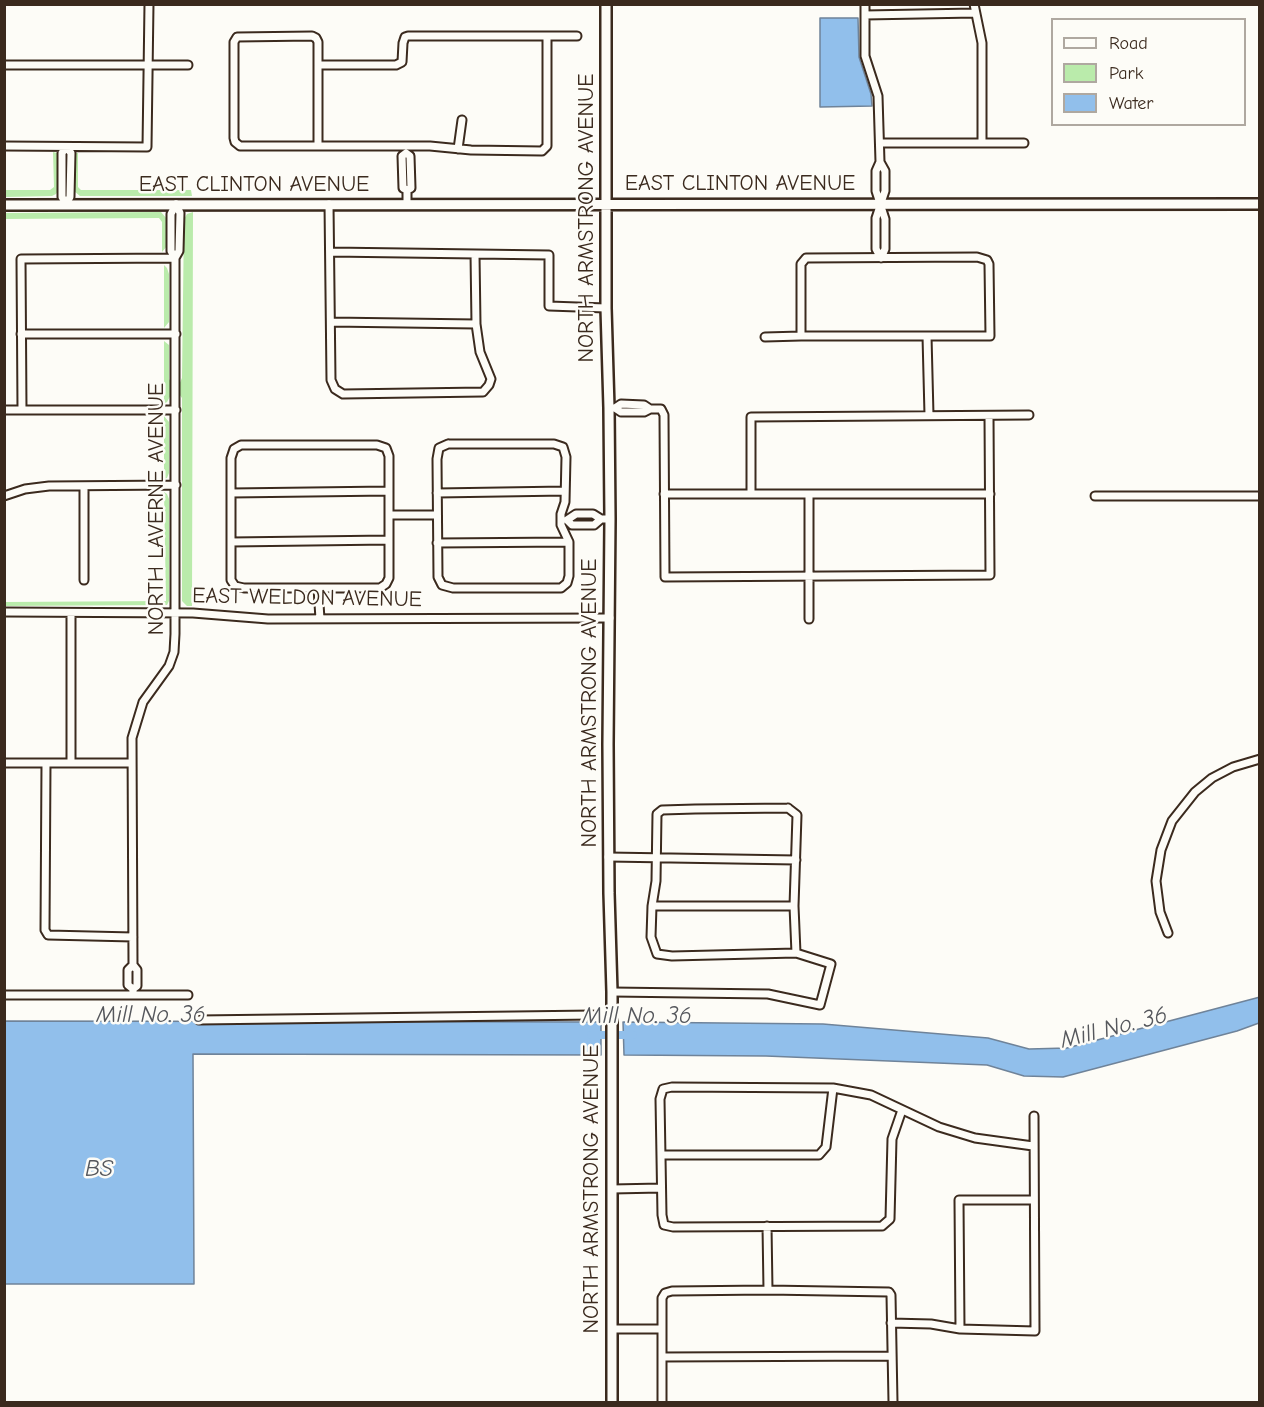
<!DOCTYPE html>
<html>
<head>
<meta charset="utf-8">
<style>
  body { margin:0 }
  #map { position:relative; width:1264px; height:1407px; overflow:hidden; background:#fdfcf7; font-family:"Comic Neue",sans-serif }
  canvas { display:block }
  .frame { position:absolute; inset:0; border:6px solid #3b2a1e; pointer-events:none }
  .legend { position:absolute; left:1051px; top:18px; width:195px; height:108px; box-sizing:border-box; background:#fdfcf7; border:2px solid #afa8a0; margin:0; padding:8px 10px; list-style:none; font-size:18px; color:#3b2a1e }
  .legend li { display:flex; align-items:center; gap:12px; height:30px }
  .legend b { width:30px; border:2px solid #afa8a0 }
</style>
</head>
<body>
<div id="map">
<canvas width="1264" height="1407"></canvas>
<div class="frame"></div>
<ul class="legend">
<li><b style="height:8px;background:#fdfcf7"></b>Road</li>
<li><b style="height:16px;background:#baebab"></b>Park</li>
<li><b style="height:16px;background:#91bfeb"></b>Water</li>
</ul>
</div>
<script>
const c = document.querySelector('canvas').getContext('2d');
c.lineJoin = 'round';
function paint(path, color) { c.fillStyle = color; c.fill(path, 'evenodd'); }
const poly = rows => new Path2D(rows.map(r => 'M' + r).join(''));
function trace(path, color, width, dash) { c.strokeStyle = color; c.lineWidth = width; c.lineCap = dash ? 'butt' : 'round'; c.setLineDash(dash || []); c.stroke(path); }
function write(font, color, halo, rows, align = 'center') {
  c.font = font + ' "Comic Neue",sans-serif'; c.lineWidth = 5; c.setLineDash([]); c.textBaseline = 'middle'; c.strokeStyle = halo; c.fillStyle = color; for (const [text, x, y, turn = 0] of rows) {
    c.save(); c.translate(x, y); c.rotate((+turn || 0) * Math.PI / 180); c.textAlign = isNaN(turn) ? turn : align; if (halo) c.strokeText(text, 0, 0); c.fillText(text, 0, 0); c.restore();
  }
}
const green = poly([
  [53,152,57,153,58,156,58,191,56,194,52,196,5,197,5,190,50,190,54,187],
  [76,153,78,153,78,187,81,190,191,190,192,196,80,196,74,191,74,156],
  [161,212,167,219,168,245,162,252,162,222,159,218,4,219,5,213],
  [193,212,192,606,187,606,182,601,182,398,179,394,179,385,182,378,184,219,187,214],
  [164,265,167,268,169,274,169,322,164,328],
  [164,341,169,345,169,379,172,384,172,393,167,402,164,404],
  [164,416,169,422,169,473,167,478,164,479],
  [164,492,167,494,169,499,169,601,167,605,5,606,5,602,166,601]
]);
const water = poly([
  [820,18,858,18,859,57,871,94,872,106,820,107,820,18],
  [1260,997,1259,1023,1237,1031,1063,1077,1024,1076,987,1065,766,1056,624,1055,623,1022,823,1024,988,1038,1029,1049,1067,1048,1260,997],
  [4,1021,601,1022,601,1055,193,1054,194,1284,5,1284,4,1021]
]);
const canal = poly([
  [591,1035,633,1035]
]);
const minor = poly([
  [865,4,865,56,878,96,880,162,885,171,885,191,876,218,876,249,881,258],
  [974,4,982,43,982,143],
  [865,15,975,13],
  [4,65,188,65],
  [318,65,396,65,402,62,403,43,405,37,408,36,577,36],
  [880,143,1024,143],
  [4,146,147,147,149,4],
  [318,146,318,42,316,38,312,36,237,37,234,42,234,138,235,142,240,146,430,146,471,150,542,151,547,146,547,37],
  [458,149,462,120],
  [880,162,876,171,876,191,885,219,885,249,881,258],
  [407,190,403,188,402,156,406,153,410,156,411,188,407,190,407,205],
  [66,204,62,197,62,153,66,147],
  [66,204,70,197,71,153,66,147],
  [329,204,331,380,335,389,343,394,483,392,489,385,491,379,480,352,476,324,331,322],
  [331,252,549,255,549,306,606,308],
  [475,254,476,324],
  [175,258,179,251,180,213,176,204],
  [21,334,176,334],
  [927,336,929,415],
  [765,337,801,336,990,336,989,264,987,260,977,257,806,258,801,264,801,336],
  [609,408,615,408,621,404,644,405,650,409,661,409,664,415,665,577,990,575,989,416],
  [615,408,621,412,644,412,650,409],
  [4,410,176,410],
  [22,410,21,259,175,258],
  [448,444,554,444,563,447,566,457,565,502,561,514,561,525,569,542,569,576,567,583,561,588,453,588,442,585,438,577,437,459,439,448,448,444],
  [84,486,84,580],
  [231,493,389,491],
  [437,493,565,491],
  [664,494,990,494],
  [751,494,751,417,1029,415],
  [4,496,25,489,49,486,176,485],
  [1095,496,1260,496],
  [389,515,437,515],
  [601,519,594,525,572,525,567,520,576,514,593,514,601,519,610,519],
  [231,542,389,540],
  [437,543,569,542],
  [318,588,380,588,386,584,389,578,389,456,386,448,377,445,241,445,234,449,231,458,231,580,235,586,244,588,318,588,320,619],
  [4,612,193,613,268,619,610,618],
  [71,613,71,763],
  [809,619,809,494],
  [4,763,132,763],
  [46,763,45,930,48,935,133,937],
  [788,808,797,815,794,906,796,953,672,956,657,954,651,937,652,906,656,881,657,814,662,810,695,809,788,808],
  [608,857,796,860],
  [652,906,794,906],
  [1168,933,1160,912,1156,881,1161,850,1172,821,1195,792,1212,778,1233,767,1260,759],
  [133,989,128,985,128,970,133,965],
  [612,992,768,994,820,1005,831,964,796,953],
  [4,995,188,995],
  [133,995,133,989,137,986,137,970,133,965,132,738,143,702,169,666,174,652,175,634,175,258,171,251,171,214,176,204],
  [199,1020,593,1015],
  [902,1110,892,1139,890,1219,882,1226,673,1227,664,1225,662,1215,660,1099,663,1089,672,1087,833,1088,871,1095,939,1127,975,1138,1033,1146],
  [661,1155,819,1155,826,1147,833,1088],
  [612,1189,661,1188],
  [767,1226,768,1290],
  [891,1323,931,1324,960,1329,1035,1331,1034,1116],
  [612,1329,662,1329],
  [960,1329,959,1200,1034,1200],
  [662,1357,892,1356],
  [662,1402,662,1298,665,1293,672,1291,768,1290,889,1292,891,1295,893,1402]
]);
const tertiary = poly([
  [606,4,606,308,609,408,610,519,608,744,609,893,612,992,612,1402],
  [4,205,1260,204]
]);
const streetNames = [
  ["EAST CLINTON AVENUE",740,184],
  ["EAST CLINTON AVENUE",254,185],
  ["NORTH ARMSTRONG AVENUE",587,218,-90],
  ["NORTH LAVERNE AVENUE",157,509,-90],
  ["EAST WELDON AVENUE",307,598,1],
  ["NORTH ARMSTRONG AVENUE",590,703,-90],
  ["NORTH ARMSTRONG AVENUE",592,1189,-90]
];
const waterNames = [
  ["Mill No. 36",151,1015],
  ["Mill No. 36",637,1016],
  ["Mill No. 36",1114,1028,-14],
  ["BS",99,1169]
];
paint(green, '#baebab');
paint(water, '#91bfeb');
trace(water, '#6f8399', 1.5);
trace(canal, '#91bfeb', 8);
trace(minor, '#3b2a1e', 11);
trace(tertiary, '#3b2a1e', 14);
trace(minor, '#fdfcf7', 7);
trace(tertiary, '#fdfcf7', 9);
write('22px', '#3b2a1e', '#fdfcf7', streetNames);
write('italic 24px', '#55575c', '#fdfcf7', waterNames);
</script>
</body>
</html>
